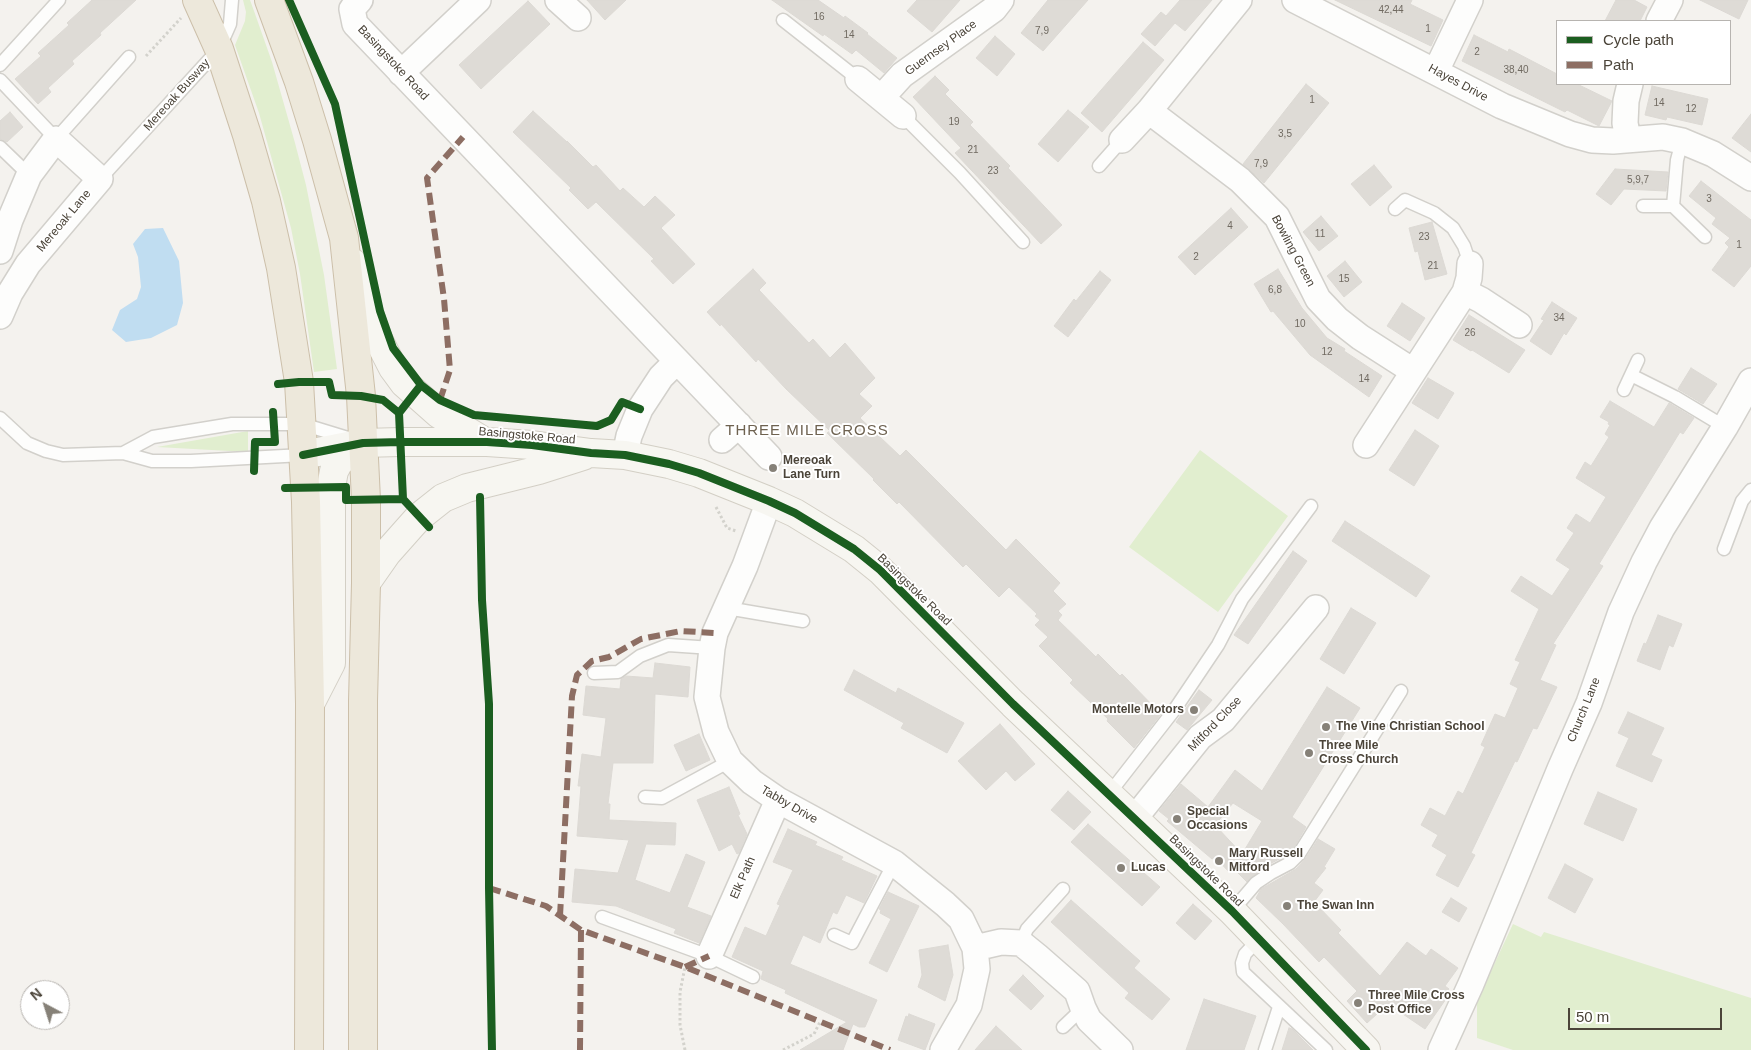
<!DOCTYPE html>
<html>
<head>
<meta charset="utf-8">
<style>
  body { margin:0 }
  #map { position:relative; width:1751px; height:1050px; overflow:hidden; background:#f4f2ee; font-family:Arial,sans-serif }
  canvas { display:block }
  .legend { position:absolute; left:1556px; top:20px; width:175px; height:65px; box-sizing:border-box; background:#fff; border:1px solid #b7b4b0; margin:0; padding:6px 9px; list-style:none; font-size:15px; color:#4b4439 }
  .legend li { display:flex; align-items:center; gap:10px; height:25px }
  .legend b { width:25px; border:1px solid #b7b4b0 }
  .north { position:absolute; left:20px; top:980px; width:50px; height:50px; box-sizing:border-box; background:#fff; border:1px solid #b7b4b0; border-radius:50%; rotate:320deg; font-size:14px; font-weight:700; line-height:20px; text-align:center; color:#4b4439 }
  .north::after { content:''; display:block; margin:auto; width:18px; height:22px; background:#868178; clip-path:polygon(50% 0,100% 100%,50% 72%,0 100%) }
  .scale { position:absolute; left:1568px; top:1008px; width:154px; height:22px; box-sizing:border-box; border:2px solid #4b4439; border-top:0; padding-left:6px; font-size:15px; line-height:18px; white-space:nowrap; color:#4b4439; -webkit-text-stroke:4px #fff; paint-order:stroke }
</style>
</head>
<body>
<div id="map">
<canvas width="1751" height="1050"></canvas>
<ul class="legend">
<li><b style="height:6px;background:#1b5e20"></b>Cycle path</li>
<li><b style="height:6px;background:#8d6e63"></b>Path</li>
</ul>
<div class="north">N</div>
<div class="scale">50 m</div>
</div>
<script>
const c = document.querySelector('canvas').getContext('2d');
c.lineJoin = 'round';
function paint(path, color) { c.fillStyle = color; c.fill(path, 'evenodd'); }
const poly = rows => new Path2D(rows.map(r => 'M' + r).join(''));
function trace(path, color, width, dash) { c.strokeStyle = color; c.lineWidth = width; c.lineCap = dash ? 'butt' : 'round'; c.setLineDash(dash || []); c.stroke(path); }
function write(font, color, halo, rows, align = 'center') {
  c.font = font + ' Arial,sans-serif'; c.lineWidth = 4; c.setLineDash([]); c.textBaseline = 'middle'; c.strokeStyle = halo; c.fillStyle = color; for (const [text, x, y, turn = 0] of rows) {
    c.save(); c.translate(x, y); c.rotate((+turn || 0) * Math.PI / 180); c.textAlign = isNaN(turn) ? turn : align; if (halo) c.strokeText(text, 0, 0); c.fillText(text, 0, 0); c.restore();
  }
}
const green = poly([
  [243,0,250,0,254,11,272,62,295,143,306,185,324,275,337,369,314,372,300,274,291,228,259,113,235,45,245,21,246,12],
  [248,431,248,452,157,447],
  [1200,450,1288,516,1218,612,1129,547],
  [1513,924,1541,937,1544,932,1751,998,1751,1050,1513,1050,1477,1038,1477,1001]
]);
const water = poly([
  [163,228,179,261,183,303,177,325,151,338,126,342,112,330,120,310,137,299,141,287,138,257,133,244,145,229]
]);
const building = poly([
  [92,0,136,0,100,33,101,35,72,61,74,64,48,88,51,92,38,104,15,79,41,56,38,53,69,25,67,23,92,0],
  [587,0,626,0,605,20,587,0],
  [772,0,818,0,844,18,845,16,868,33,867,34,897,58,884,73,856,50,852,54,824,34,823,36,772,0],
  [917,0,960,0,932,32,907,11,917,0],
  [1048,0,1088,0,1043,51,1021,33,1048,0],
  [1180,0,1212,0,1185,31,1175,23,1155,46,1141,34,1161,12,1166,16,1180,0],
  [1335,0,1412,0,1410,4,1443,20,1431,46,1335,0],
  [1616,0,1634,0,1647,7,1640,21,1605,21,1616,0],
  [1700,0,1748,0,1739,19,1700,0],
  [528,1,550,24,481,89,459,65,528,1],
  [1474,35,1508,52,1509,49,1557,74,1557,84,1577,84,1612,101,1599,126,1567,110,1565,112,1462,61,1474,35],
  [995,36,1015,54,997,76,976,58,995,36],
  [1143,42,1164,60,1102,132,1081,113,1143,42],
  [935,76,949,90,945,94,973,122,970,125,1010,166,1008,168,1062,225,1041,244,955,153,961,148,913,97,935,76],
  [1306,84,1329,103,1264,183,1243,164,1306,84],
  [1652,86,1708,99,1702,125,1667,117,1666,120,1645,115,1652,86],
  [1068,110,1089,127,1058,162,1038,144,1068,110],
  [533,111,567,142,567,141,593,167,596,165,620,191,623,188,644,207,655,196,675,215,661,228,695,264,673,284,651,261,654,259,596,202,588,209,569,190,571,188,513,132,533,111],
  [10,112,23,127,7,142,0,139,0,121,10,112],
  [1751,114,1751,152,1732,138,1751,114],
  [1374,165,1392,187,1370,206,1351,184,1374,165],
  [1615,169,1668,172,1666,191,1624,189,1611,205,1596,194,1615,169],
  [1701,181,1751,220,1751,266,1734,287,1712,270,1729,247,1725,243,1730,238,1712,224,1716,218,1689,196,1701,181],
  [1231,208,1248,227,1195,275,1178,257,1231,208],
  [1321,216,1338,236,1319,251,1303,232,1321,216],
  [1432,222,1447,274,1425,280,1418,251,1415,252,1409,228,1432,222],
  [1345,261,1362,282,1344,297,1327,276,1345,261],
  [753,269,766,283,759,290,809,343,813,339,830,358,845,343,875,378,859,394,872,406,860,418,900,456,906,450,1006,550,1016,539,1060,583,1053,591,1066,604,1058,611,1062,615,1058,620,1096,657,1098,654,1120,676,1122,674,1161,714,1134,748,1107,721,1108,719,1070,683,1073,680,1039,646,1048,637,1035,625,1040,620,1035,616,1037,614,1009,587,999,597,966,564,963,567,899,502,897,504,873,480,874,479,827,433,830,431,786,389,758,359,756,362,721,324,720,326,707,312,753,269],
  [1278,269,1302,308,1327,338,1345,349,1344,351,1382,376,1369,397,1310,355,1273,311,1271,312,1254,284,1278,269],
  [1100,271,1111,280,1068,337,1054,326,1074,299,1076,301,1100,271],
  [1552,302,1577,318,1566,335,1564,333,1551,355,1530,341,1544,320,1541,319,1552,302],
  [1402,303,1425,318,1410,341,1387,326,1402,303],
  [1469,315,1525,350,1509,373,1472,350,1471,351,1453,340,1469,315],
  [1691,368,1717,384,1703,404,1678,389,1691,368],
  [1428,378,1454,393,1438,419,1412,403,1428,378],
  [1610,401,1654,427,1669,403,1694,418,1683,434,1680,432,1599,564,1603,566,1553,644,1556,645,1540,680,1557,687,1537,729,1533,728,1517,762,1515,761,1471,853,1475,855,1458,887,1436,875,1447,855,1432,846,1438,835,1421,825,1430,808,1445,816,1458,791,1463,794,1485,747,1481,745,1495,714,1505,718,1518,688,1510,684,1520,662,1515,660,1539,609,1511,591,1521,576,1552,596,1570,569,1556,560,1574,533,1567,528,1576,514,1590,523,1606,497,1576,478,1585,462,1591,466,1609,437,1605,434,1610,425,1608,424,1609,422,1600,417,1610,401],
  [1415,430,1439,446,1414,486,1389,470,1415,430],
  [1345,521,1430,576,1416,597,1332,541,1345,521],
  [1293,551,1307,561,1248,644,1234,635,1293,551],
  [1351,608,1376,623,1344,674,1320,659,1351,608],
  [1658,615,1682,624,1673,647,1669,645,1660,670,1637,661,1644,643,1646,644,1658,615],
  [655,663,690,667,688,697,655,694,653,763,613,763,608,804,610,804,609,820,676,823,675,845,646,844,635,880,670,893,686,854,705,862,687,907,711,916,699,943,674,933,676,929,616,906,572,902,575,869,618,873,629,840,577,836,581,786,578,786,582,754,601,757,606,718,583,715,586,686,620,689,621,679,626,676,653,678,655,663],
  [854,670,896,693,898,688,964,723,947,753,901,728,904,723,844,690,854,670],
  [1327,687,1360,708,1292,817,1306,827,1293,849,1285,856,1266,866,1247,882,1234,869,1230,873,1215,857,1212,859,1167,821,1169,819,1159,811,1181,784,1208,807,1235,770,1262,791,1327,687],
  [1233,803,1262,821,1242,854,1215,825,1233,803],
  [1199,690,1212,700,1187,730,1176,722,1199,690],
  [1628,712,1664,728,1651,755,1662,760,1652,782,1616,766,1629,738,1618,733,1628,712],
  [1000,724,1035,764,1015,781,1006,771,986,790,958,761,1000,724],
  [699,734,710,760,686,771,674,745,699,734],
  [729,787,740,814,738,815,747,834,739,853,737,854,732,844,719,851,697,800,729,787],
  [1068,791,1091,812,1074,830,1051,810,1068,791],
  [1598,792,1637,809,1623,841,1584,824,1598,792],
  [1088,824,1160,887,1142,906,1071,842,1088,824],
  [788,829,817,842,815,845,843,857,841,860,877,876,864,903,846,895,837,914,833,912,820,943,803,935,790,964,877,1000,865,1027,859,1027,853,1024,843,1050,800,1050,847,1022,785,993,786,990,761,979,763,971,732,957,745,927,766,936,780,905,777,904,793,870,773,862,788,829],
  [1318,839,1335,849,1324,867,1326,868,1314,883,1323,890,1314,902,1341,930,1338,933,1380,976,1407,942,1426,956,1431,949,1458,968,1445,986,1449,989,1443,997,1446,999,1425,1029,1388,1004,1367,1023,1347,1001,1357,991,1324,957,1319,962,1283,924,1256,898,1261,889,1296,869,1306,858,1318,839],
  [1565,864,1593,879,1575,913,1548,898,1565,864],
  [888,892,919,906,887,972,869,963,891,919,880,913,881,910,879,909,888,892],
  [1451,898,1467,908,1459,922,1442,912,1451,898],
  [1071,900,1140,961,1134,968,1170,999,1152,1020,1125,998,1129,993,1051,922,1071,900],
  [1193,904,1212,921,1195,940,1176,923,1193,904],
  [948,945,953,975,945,1001,918,987,922,975,919,950,948,945],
  [1023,975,1044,996,1031,1010,1009,990,1023,975],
  [1204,999,1256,1016,1244,1050,1186,1050,1204,999],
  [909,1014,935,1024,925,1050,898,1040,906,1016,908,1017,909,1014],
  [996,1026,1022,1050,975,1050,996,1026],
  [1289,1028,1292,1029,1313,1050,1282,1050,1289,1028]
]);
const path = poly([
  [146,56,181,18],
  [716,507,727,528,736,531],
  [685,1050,680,1025,680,992,685,967],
  [783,1050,814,1034,820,1022]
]);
const lane = poly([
  [783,20,858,79],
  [0,65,59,0],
  [0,80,56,139,129,57],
  [903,116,960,173,1023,242],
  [0,147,29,175],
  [1099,166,1122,140],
  [100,179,219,49,230,24,232,0],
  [1643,206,1673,206,1705,237],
  [1673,206,1677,160,1682,141],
  [1395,209,1405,200,1434,213,1453,228,1464,246,1470,264],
  [1631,375,1675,397,1725,427],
  [1624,390,1638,360],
  [0,418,27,443,46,451,63,455,123,453,152,461,191,461,303,455],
  [123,453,153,437,232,424,302,424,351,439],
  [1724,549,1742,501,1751,490],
  [727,608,803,621],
  [594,673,618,672,640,656,668,645,712,648],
  [1108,795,1175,709,1218,645,1242,599,1311,506],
  [645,797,662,798,730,761],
  [1232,911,1256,883,1271,873,1290,863,1299,854,1401,691],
  [602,917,709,956,753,977],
  [834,935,852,943,894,863],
  [1259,939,1245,954,1242,963,1243,972,1326,1050],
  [1021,943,1027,929,1063,889],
  [1063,1027,1083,1008],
  [1265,1050,1279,1007]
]);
const street = poly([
  [360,0,352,9,355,24,769,457],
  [558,0,578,18],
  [1295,0,1502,106,1570,134,1592,140,1613,141,1663,137,1682,141,1713,154,1751,178],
  [1659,21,1670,0],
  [1436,71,1470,0],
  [401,73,478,0],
  [858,79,903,116],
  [882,97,902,75,994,9,1001,0],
  [1149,111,1240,180,1277,217,1318,299,1337,319,1360,337,1413,371],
  [1628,139,1625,123,1626,101,1630,84],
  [1122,140,1149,111,1239,0],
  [0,251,10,220,29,175,56,139,100,179,28,264,10,293,0,316],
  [1470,264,1469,278,1465,292,1481,300,1519,325],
  [722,440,739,425],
  [1366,445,1465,292],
  [625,455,629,436,640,409,661,377,677,361],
  [769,501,745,566,715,633,712,648,707,697,716,732,730,761,752,782,778,800,894,863,945,904,961,919,975,948,977,969,969,1005,943,1050],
  [1134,819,1200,737,1223,720,1316,608],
  [975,948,1001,942,1021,943,1037,956,1077,991,1083,1008,1089,1020,1120,1050],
  [709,956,778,800],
  [1441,1050,1471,984,1560,769,1589,703,1621,612,1644,562,1662,528,1725,427,1751,381]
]);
const secondary = poly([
  [353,263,376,335,393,368,404,383,439,414,485,442],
  [303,455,363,443,400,442,487,442,532,445,591,453,625,455,669,464,699,473,769,501,795,513,854,549,880,570,1013,704,1232,911,1366,1050],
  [366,583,387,553,419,517,443,498,467,488,539,470,583,456],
  [310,704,331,663,331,487,334,471,339,462,362,444]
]);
const highway = poly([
  [197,0,219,49,247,135,266,201,281,268,299,382,306,502,310,704,309,1050],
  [269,0,299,82,317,140,344,238,361,396,366,500,366,583,363,701,363,1050]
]);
const quiet = poly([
  [440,400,450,370,444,299,427,178,463,137],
  [489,888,546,906,581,930,685,967,890,1050],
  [560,916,572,696,577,675,592,661,609,657,641,639,681,631,715,633],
  [685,967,709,956],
  [580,1050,581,930]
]);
const cycleway = poly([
  [289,0,335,104,380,311,393,348,421,385,440,400,474,415,597,426,611,420,622,402,640,409],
  [278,384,299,382,329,382,332,395,361,396,383,400,399,413],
  [421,385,399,413,403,499,429,527],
  [303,455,363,443,400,442,487,442,532,445,591,453,625,455,669,464,699,473,769,501,795,513,854,549,880,570,1013,704,1232,911,1366,1050],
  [254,471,255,442,275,442,273,412],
  [285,488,346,487,346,500,403,499],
  [480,497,482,600,489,704,489,888,492,1050]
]);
const markers = [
  [773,468,5,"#868178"],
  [1194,710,5,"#868178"],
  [1326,727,5,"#868178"],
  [1309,753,5,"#868178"],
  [1177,819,5,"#868178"],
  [1219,861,5,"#868178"],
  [1121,868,5,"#868178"],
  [1287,906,5,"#868178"],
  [1358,1003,5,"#868178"]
];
const numberNames = [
  ["42,44",1391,10],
  ["16",819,17],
  ["1",1428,29],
  ["7,9",1042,31],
  ["14",849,35],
  ["2",1477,52],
  ["38,40",1516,70],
  ["1",1312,100],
  ["14",1659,103],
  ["12",1691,109],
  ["19",954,122],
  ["3,5",1285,134],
  ["21",973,150],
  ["7,9",1261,164],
  ["23",993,171],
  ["5,9,7",1638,180],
  ["3",1709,199],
  ["4",1230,226],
  ["11",1320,234],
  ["23",1424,237],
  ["1",1739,245],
  ["2",1196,257],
  ["21",1433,266],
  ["15",1344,279],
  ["6,8",1275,290],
  ["34",1559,318],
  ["10",1300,324],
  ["26",1470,333],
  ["12",1327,352],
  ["14",1364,379]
];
const streetNames = [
  ["Guernsey Place",941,48,-36],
  ["Basingstoke Road",393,63,47],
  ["Hayes Drive",1458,83,28],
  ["Mereoak Busway",177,95,-48],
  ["Mereoak Lane",64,221,-50],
  ["Bowling Green",1293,251,62],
  ["Basingstoke Road",527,436,5],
  ["Basingstoke Road",914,590,44],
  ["Church Lane",1584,710,-68],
  ["Mitford Close",1215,724,-46],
  ["Tabby Drive",789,805,30],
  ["Basingstoke Road",1206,871,44],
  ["Elk Path",743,878,-66]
];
const poiNames = [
  ["Mereoak",783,461],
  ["Lane Turn",783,475],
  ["Montelle Motors",1184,710,"right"],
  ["The Vine Christian School",1336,727],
  ["Three Mile",1319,746],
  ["Cross Church",1319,760],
  ["Special",1187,812],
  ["Occasions",1187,826],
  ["Mary Russell",1229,854],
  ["Mitford",1229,868],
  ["Lucas",1131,868],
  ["The Swan Inn",1297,906],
  ["Three Mile Cross",1368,996],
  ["Post Office",1368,1010]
];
const quarterNames = [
  ["THREE MILE CROSS",807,431]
];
paint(green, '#e1eecf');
paint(water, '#c0ddf1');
paint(building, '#dedbd6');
trace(building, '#dcd9d4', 1);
trace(lane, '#d2d0cb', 15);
trace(street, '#d2d0cb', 28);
trace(secondary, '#d3cfc5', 30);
trace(highway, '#ccbfa9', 30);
trace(path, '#d3d2cc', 3, [2.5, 2.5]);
trace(lane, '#fdfdfc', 12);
trace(street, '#fdfdfc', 25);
trace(secondary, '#f7f6f1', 28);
trace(highway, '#ede8db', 28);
trace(quiet, '#8d6e63', 6, [12, 6]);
trace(cycleway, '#1b5e20', 8);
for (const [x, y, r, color] of markers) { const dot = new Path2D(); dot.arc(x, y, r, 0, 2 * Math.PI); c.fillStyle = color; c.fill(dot); trace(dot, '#fff', 2); }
write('10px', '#706a61', null, numberNames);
write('12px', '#4b4439', '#fff', streetNames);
write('bold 12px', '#4b4439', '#fff', poiNames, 'left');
c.letterSpacing = '1px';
write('15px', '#6e6250', '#fff', quarterNames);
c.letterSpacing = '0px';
</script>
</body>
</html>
